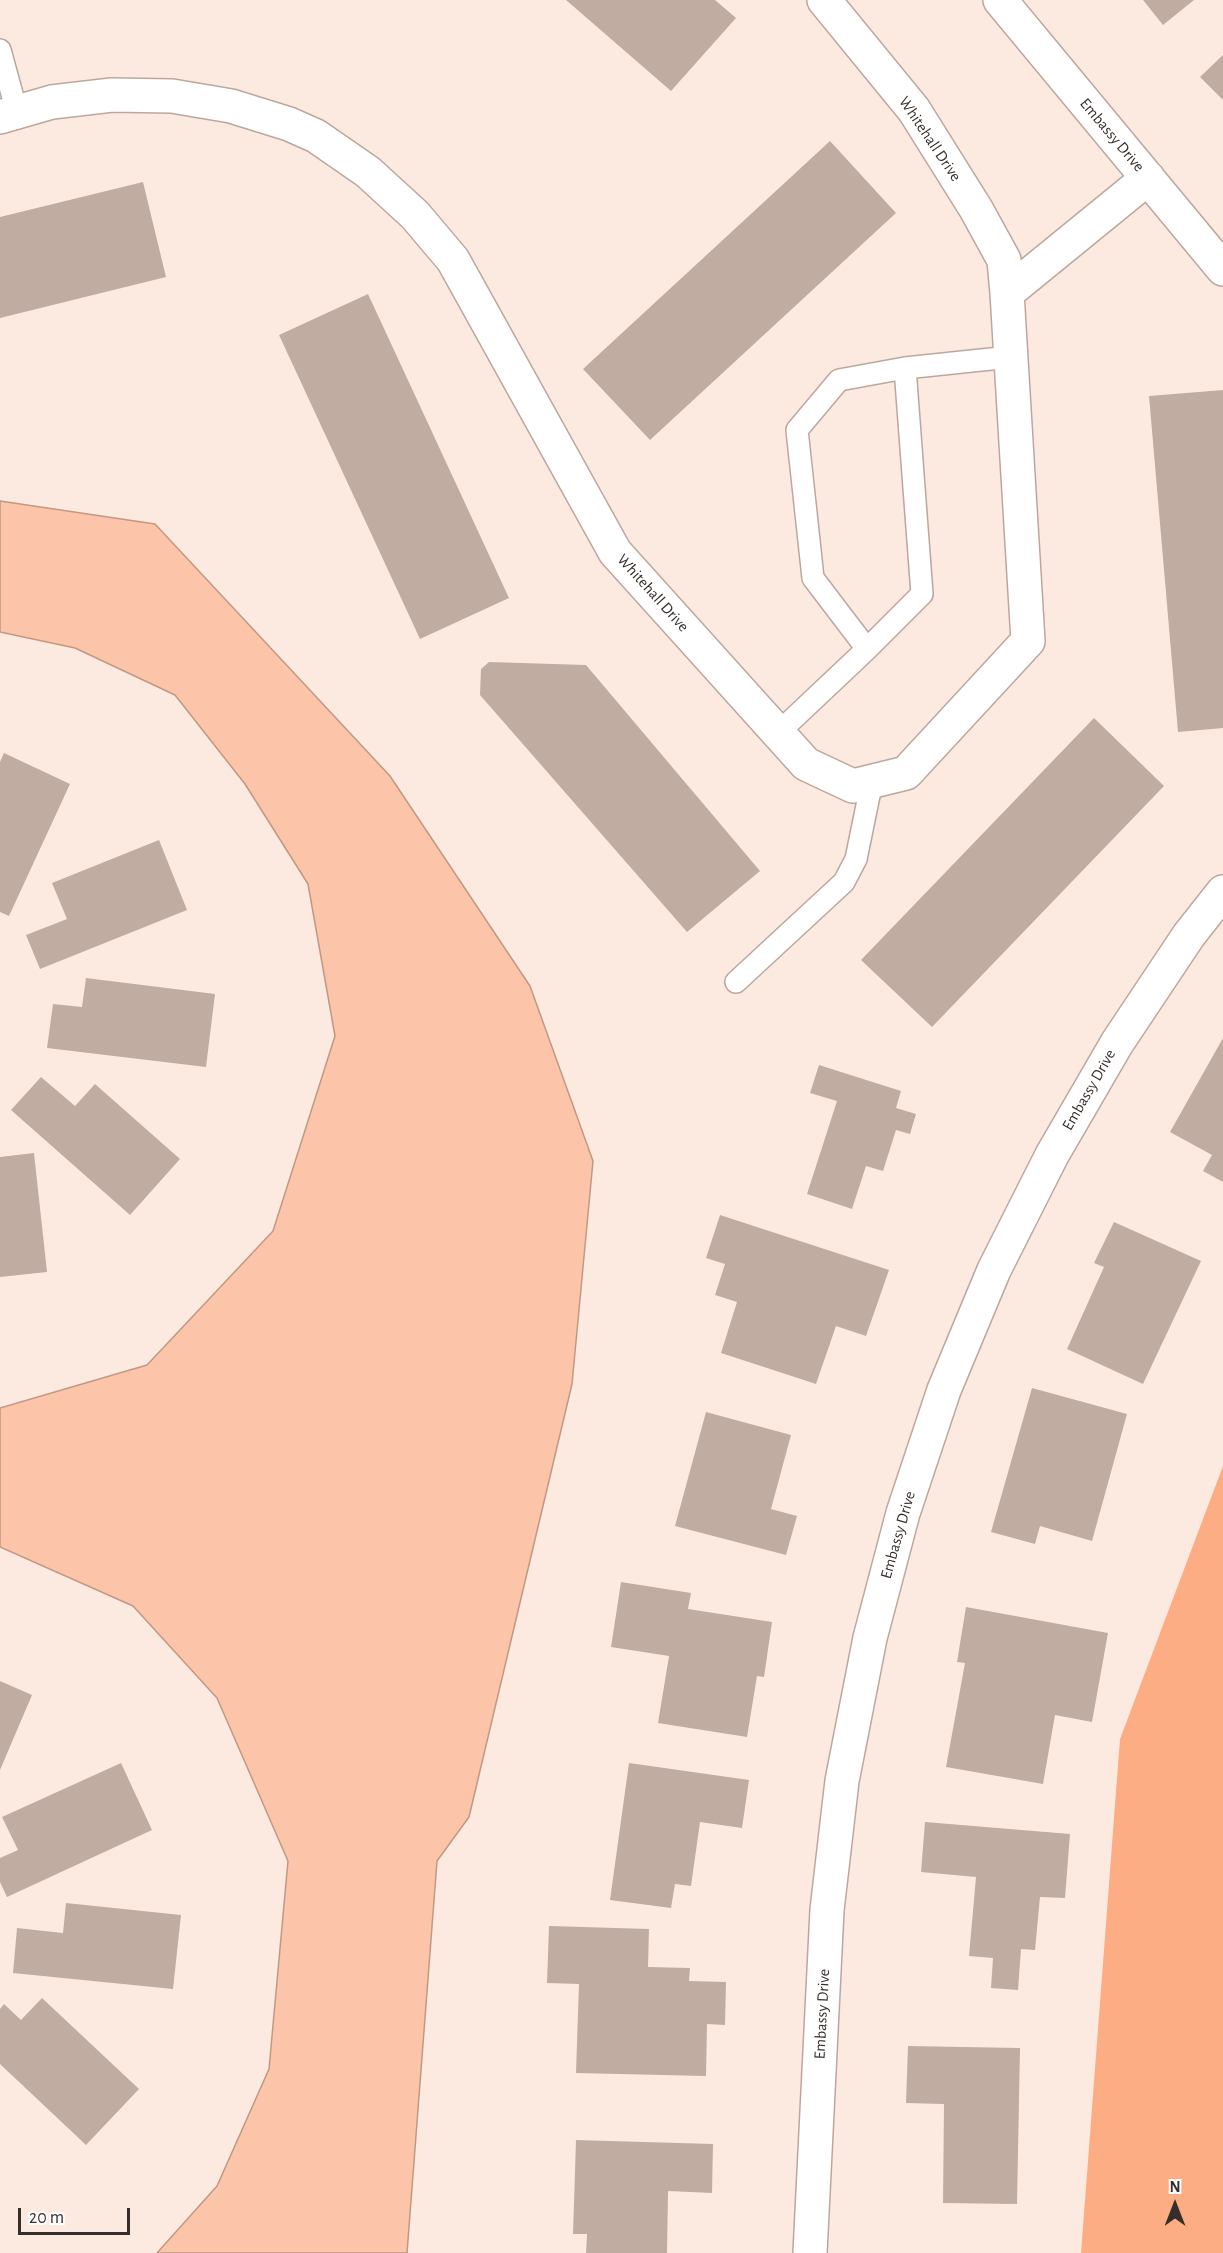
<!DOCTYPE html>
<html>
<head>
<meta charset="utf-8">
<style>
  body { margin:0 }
  #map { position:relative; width:1223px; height:2253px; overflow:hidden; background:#fceae1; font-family:"Alegreya Sans",sans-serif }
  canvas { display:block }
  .north { position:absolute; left:1145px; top:2175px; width:60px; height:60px; -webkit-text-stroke:4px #fff; paint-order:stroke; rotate:0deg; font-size:16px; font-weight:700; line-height:24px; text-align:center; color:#362e2a }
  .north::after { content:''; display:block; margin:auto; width:21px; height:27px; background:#362e2a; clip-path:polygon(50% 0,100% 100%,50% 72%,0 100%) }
  .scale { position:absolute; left:18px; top:2208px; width:112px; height:27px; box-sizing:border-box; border:3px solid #362e2a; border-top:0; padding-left:8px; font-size:18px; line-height:21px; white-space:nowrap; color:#362e2a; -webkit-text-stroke:4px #fff; paint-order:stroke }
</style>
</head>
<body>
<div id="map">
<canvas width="1223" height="2253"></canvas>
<div class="north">N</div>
<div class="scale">20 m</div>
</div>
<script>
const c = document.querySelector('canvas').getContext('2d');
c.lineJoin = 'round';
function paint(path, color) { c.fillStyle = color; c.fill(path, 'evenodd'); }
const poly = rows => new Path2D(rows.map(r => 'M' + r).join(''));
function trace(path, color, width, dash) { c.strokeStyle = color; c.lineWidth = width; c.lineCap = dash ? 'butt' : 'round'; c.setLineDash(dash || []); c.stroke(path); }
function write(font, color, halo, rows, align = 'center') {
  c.font = font + ' "Alegreya Sans",sans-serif'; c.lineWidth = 5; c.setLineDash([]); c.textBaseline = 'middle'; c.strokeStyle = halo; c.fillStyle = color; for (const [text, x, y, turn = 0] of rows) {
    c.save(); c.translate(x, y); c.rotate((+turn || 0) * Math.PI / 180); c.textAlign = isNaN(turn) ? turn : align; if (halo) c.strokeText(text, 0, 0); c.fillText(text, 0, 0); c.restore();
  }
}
const green = poly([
  [1223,1466,1223,2253,1081,2253,1120,1739]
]);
const water = poly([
  [0,501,155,524,390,776,530,986,593,1161,572,1384,469,1817,437,1861,407,2253,157,2253,217,2186,269,2069,288,1861,217,1698,133,1606,0,1547,0,1408,147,1365,273,1231,335,1036,308,884,245,784,175,695,75,648,0,632,0,501]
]);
const building = poly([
  [566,0,715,0,736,18,671,91],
  [1143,0,1194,0,1163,25],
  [1223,55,1223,100,1200,77],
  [830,141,896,213,650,440,583,369],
  [143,182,166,277,0,318,0,217],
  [368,294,509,598,420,639,279,335],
  [1223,390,1223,728,1178,732,1149,396],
  [489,662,586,665,760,871,687,932,480,695,481,669],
  [1094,718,1164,786,932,1027,861,960],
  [4,753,70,784,9,916,0,912,0,762],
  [159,840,187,910,40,969,26,935,67,919,52,883],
  [86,978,215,994,206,1067,47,1048,53,1004,82,1007],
  [1223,1038,1223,1182,1203,1171,1212,1155,1170,1132],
  [819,1065,901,1091,896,1108,916,1114,910,1134,896,1130,883,1171,866,1166,852,1209,807,1194,837,1101,810,1093],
  [41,1077,75,1106,95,1084,180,1159,130,1215,11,1110],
  [34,1153,47,1272,0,1277,0,1157],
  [720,1215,889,1270,866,1336,836,1326,816,1384,721,1353,737,1302,715,1295,725,1264,706,1258],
  [1114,1222,1201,1261,1143,1384,1067,1349,1104,1267,1094,1263],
  [1032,1388,1127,1414,1092,1541,1040,1526,1035,1544,991,1532],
  [706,1412,791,1435,771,1509,797,1516,786,1555,675,1526],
  [621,1582,691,1593,688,1609,772,1622,764,1677,757,1676,747,1737,658,1723,669,1656,611,1647],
  [966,1607,1108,1633,1092,1722,1055,1715,1043,1784,946,1767,965,1663,957,1662],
  [0,1681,32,1695,0,1770],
  [121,1763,152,1830,7,1897,0,1882,0,1858,18,1850,2,1817],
  [629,1763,749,1780,742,1828,700,1822,691,1886,675,1884,671,1908,610,1900],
  [925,1822,1070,1834,1065,1898,1040,1897,1035,1950,1021,1949,1018,1990,991,1988,993,1958,969,1956,976,1877,921,1872],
  [66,1903,181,1915,173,1989,13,1973,17,1928,63,1933],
  [549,1926,649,1929,648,1967,690,1968,689,1981,726,1982,725,2025,707,2024,706,2076,576,2073,579,1984,547,1983],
  [42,1998,139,2089,86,2145,0,2064,0,2009,4,2004,21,2020],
  [908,2046,1020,2048,1017,2204,943,2203,944,2104,906,2103],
  [576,2140,713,2144,712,2193,668,2191,667,2253,586,2253,587,2234,573,2234]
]);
const lane = poly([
  [0,50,17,112],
  [905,368,922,594,867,649,813,578,797,430,839,380,905,368,1010,357],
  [778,733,867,649],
  [736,982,844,882,856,859,872,781]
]);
const street = poly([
  [824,0,914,110,976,209,1004,260,1007,293],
  [1000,0,1223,269],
  [0,117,52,102,112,95,172,96,231,106,289,124,316,136,368,172,415,215,453,260,615,552,806,764,853,786,906,773,1028,641,1007,293,1148,178],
  [810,2253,827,1910,842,1781,870,1638,903,1513,944,1390,994,1270,1052,1155,1117,1043,1189,935,1223,892]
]);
const streetNames = [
  ["Embassy Drive",1112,135,50],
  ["Whitehall Drive",930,139,56],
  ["Whitehall Drive",653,593,48],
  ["Embassy Drive",1089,1090,-60],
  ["Embassy Drive",898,1535,-74],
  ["Embassy Drive",822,2014,-87]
];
paint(green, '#fdad83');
paint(water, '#fcc5a9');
trace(water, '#c19883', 1.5);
paint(building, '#c1aca2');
trace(lane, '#bda79d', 24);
trace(street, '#bda79d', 36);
trace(lane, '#fff', 21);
trace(street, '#fff', 33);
write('16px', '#362e2a', '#fff', streetNames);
</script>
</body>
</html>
